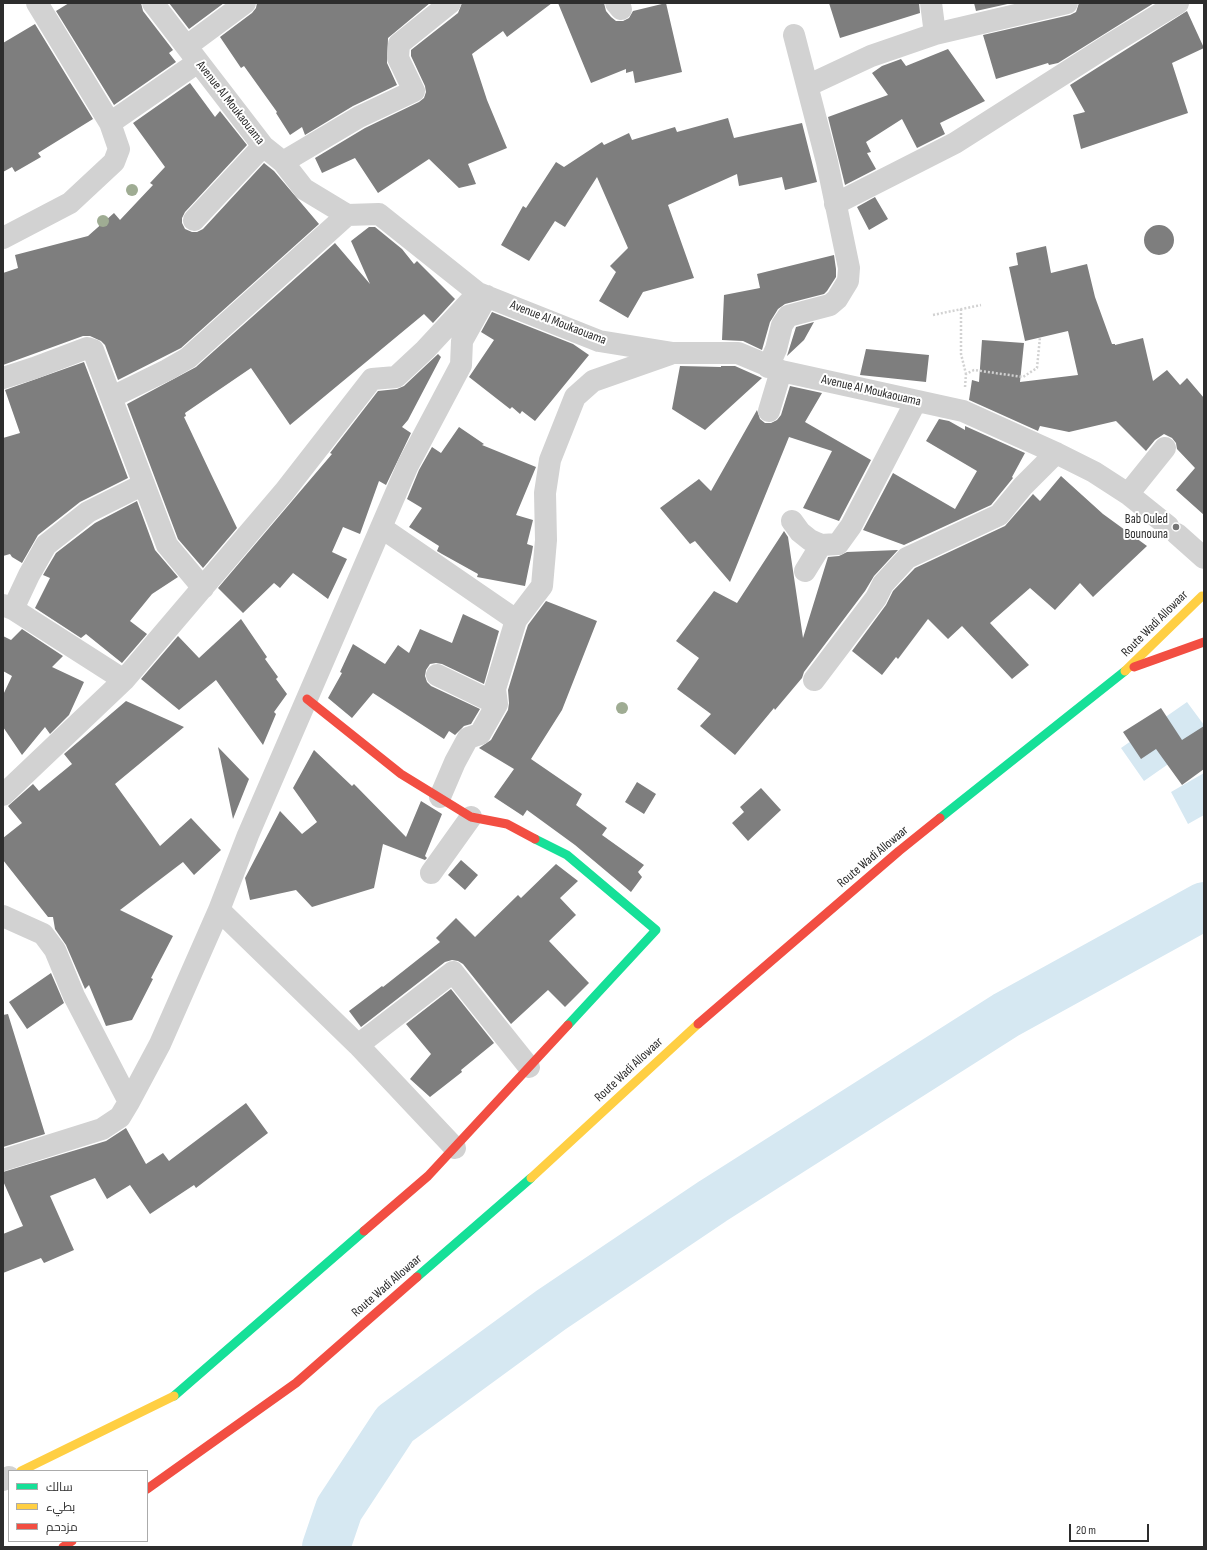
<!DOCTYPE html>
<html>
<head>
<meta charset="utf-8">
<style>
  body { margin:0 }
  #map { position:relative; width:1207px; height:1550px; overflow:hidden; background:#fff; font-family:"Sofia Sans Condensed",Cairo,sans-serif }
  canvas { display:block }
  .frame { position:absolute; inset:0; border:4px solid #2d2d2d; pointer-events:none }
  .legend { position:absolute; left:8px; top:1470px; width:140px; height:72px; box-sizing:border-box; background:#fff; border:1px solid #ababab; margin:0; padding:5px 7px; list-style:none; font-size:12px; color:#2d2d2d }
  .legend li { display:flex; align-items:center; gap:8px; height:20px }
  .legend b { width:20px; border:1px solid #ababab }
  .scale { position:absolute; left:1069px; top:1524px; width:80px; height:18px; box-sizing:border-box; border:2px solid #2d2d2d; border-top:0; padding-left:5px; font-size:12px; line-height:14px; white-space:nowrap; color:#2d2d2d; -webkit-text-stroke:3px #fff; paint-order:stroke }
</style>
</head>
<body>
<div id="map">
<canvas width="1207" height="1550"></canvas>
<div class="frame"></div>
<ul class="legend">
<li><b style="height:5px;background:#16e098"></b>سالك</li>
<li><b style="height:5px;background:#ffcf43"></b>بطيء</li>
<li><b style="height:5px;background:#f24e42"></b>مزدحم</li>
</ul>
<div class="scale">20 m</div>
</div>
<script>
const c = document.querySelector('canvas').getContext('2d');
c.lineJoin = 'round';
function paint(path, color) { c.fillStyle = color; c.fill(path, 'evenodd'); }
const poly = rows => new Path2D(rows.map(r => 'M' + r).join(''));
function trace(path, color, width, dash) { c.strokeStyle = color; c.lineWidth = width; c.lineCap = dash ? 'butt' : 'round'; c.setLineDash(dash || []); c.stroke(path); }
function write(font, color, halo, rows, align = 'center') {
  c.font = font + ' "Sofia Sans Condensed",sans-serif'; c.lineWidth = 4; c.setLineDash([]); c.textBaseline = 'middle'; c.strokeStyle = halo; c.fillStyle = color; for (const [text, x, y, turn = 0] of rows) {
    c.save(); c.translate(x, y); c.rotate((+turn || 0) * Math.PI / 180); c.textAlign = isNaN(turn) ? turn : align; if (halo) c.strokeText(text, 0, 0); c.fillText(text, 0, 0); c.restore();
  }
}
const water = poly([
  [1187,702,1204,725,1204,739,1144,781,1121,748],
  [1204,773,1204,815,1188,824,1171,792]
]);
const river = poly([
  [326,1547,339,1509,395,1424,551,1310,713,1201,1006,1015,1204,906]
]);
const building = poly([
  [69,3,141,3,143,11,173,50,169,53,176,62,114,105,56,11],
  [169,3,224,3,189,29],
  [257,3,430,3,388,38,387,63,397,85,353,106,305,135,302,127,290,135,276,113,277,112,244,66,241,68,220,37,252,13,256,8],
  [462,3,552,3,507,37,503,31,472,54,487,100,507,148,468,164,476,184,459,188,429,159,378,193,355,158,322,173,315,158,365,128,419,102,424,98,426,92,425,86,411,56,411,50,458,13],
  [558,3,604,3,606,11,611,17,616,21,623,21,629,18,633,11,666,3,682,72,635,83,633,71,626,73,626,69,591,83],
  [829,3,919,3,920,13,840,38],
  [974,3,1012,3,976,11],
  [1079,3,1154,3,1058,63,1049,65,1048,63,996,79,983,35,1070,15,1076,12],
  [1187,11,1204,48,1172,63,1188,113,1081,149,1073,115,1085,112,1070,85],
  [35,24,93,119,38,153,41,157,15,172,12,167,3,172,3,43],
  [948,49,985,101,940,123,945,134,917,148,902,119,866,142,871,152,867,153,876,169,845,185,828,117,888,95,872,73,882,66,901,59,906,66],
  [190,83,215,117,220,111,247,145,185,212,182,218,182,223,185,229,192,232,197,232,203,229,264,163,274,171,319,224,181,348,118,380,105,345,101,341,90,336,83,336,3,365,3,273,18,268,15,255,88,236,114,213,120,220,153,185,150,183,165,167,133,123],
  [728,118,734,138,802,123,817,182,785,190,782,177,739,186,737,174,668,205,694,278,643,292,628,318,599,301,616,272,610,266,628,248,597,177,565,227,555,221,529,261,501,245,523,206,526,208,556,162,564,167,602,142,604,145,629,133,632,140,675,127,677,132],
  [875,197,888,219,869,230,857,207],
  '1144 240a15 15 0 1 1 30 0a15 15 0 1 1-30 0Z',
  [369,227,375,227,402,249,414,264,417,261,455,299,433,323,424,314,290,425,251,368,185,413,186,416,184,417,210,472,237,528,203,568,178,539,127,404,196,367,335,243,370,284,351,241],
  [1046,246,1051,273,1087,264,1095,297,1112,344,1115,344,1115,345,1143,338,1153,381,1167,370,1180,385,1187,378,1204,398,1204,515,1176,490,1195,468,1177,449,1176,443,1172,438,1164,434,1155,440,1146,451,1116,421,1069,432,1040,426,1038,431,969,400,972,380,979,382,982,340,1024,343,1020,382,1078,375,1068,331,1025,341,1009,267,1018,265,1016,253],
  [834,255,836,269,836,277,827,291,824,294,785,304,778,309,770,322,762,350,743,341,722,340,724,295,760,288,757,274],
  [492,312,573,344,589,355,535,421,522,411,520,414,512,407,510,409,469,377,494,340,481,332],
  [814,322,804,340,787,356,796,327],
  [866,349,929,355,926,382,860,375],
  [438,354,441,357,408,420,402,427,411,433,386,485,379,481,360,534,343,527,332,552,347,559,328,599,293,573,280,588,274,583,243,613,218,588,332,454,330,453,378,391,397,389,404,386],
  [84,362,128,478,80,502,38,535,22,563,12,557,10,554,3,556,3,438,20,433,5,390],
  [680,366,721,367,721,366,735,366,762,378,705,430,672,409],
  [790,386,822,393,805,422,871,460,839,521,803,508,832,451,789,437,730,582,695,541,690,544,660,508,699,479,711,491,757,410,760,419,765,423,771,423,777,420,781,415],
  [939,419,949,421,965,430,965,426,1025,453,1012,477,1013,478,991,505,904,545,863,530,893,473,955,509,977,471,926,441],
  [459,427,484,444,482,445,536,467,516,515,533,520,527,544,533,546,532,552,525,586,477,577,478,574,442,554,437,551,439,546,409,527,422,508,407,499,419,470,432,447,441,453],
  [1061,476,1103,514,1147,546,1093,597,1080,583,1055,610,1030,588,990,623,1029,665,1012,679,962,626,948,639,928,619,898,659,896,657,882,675,852,651,886,605,893,591,915,568,1005,526,1033,494,1040,501],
  [137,501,155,550,178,577,152,594,130,621,147,634,122,663,86,634,81,638,35,608,50,578,43,575,56,553,95,523],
  [784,531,788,537,803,638,828,557,839,556,847,552,898,550,874,576,865,591,804,672,802,678,775,710,774,708,735,755,700,726,711,714,677,689,699,658,676,641,714,591,737,603],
  [546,601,597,621,562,710,531,759,582,794,576,805,607,828,602,835,644,865,638,872,642,877,631,892,575,845,527,810,523,816,494,797,514,769,479,748,491,740,508,710,509,703,508,690,526,631,528,625],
  [463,614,499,631,484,684,442,664,436,663,430,664,426,670,425,676,427,682,431,686,480,709,471,724,464,726,455,735,449,731,444,739,373,693,352,718,328,698,342,673,340,672,353,644,385,664,398,645,409,653,420,629,452,643],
  [241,619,267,657,265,659,278,677,276,679,287,694,274,712,276,714,263,745,216,680,179,710,141,679,178,636,199,658],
  [22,629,63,656,52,667,84,682,69,715,50,734,45,727,22,755,3,727,3,695,12,676,3,671,3,636,11,640],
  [126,701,184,727,115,784,160,846,191,818,221,850,194,875,183,862,120,910,173,936,151,978,153,979,132,1020,106,1026,89,985,85,989,66,945,55,929,53,917,48,917,3,860,3,838,22,823,8,806,33,784,39,791,72,764,64,754],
  [1161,708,1182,740,1204,726,1204,769,1182,785,1156,749,1141,759,1123,732],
  [218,747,249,779,233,819],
  [314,750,352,786,354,784,406,837,421,801,442,814,425,856,427,858,425,860,383,844,374,888,312,907,296,890,250,900,245,878,280,811,302,834,317,822,293,788],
  [637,782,656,794,644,814,625,802],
  [761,788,781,810,748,841,732,823,744,812,740,807],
  [461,860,478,875,465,890,448,875],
  [556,864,578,881,560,898,576,915,549,941,589,983,565,1007,548,990,511,1024,463,964,458,961,452,960,445,962,361,1027,349,1011,382,986,383,987,440,942,436,938,456,918,475,937,518,895,521,898],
  [51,973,64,1003,27,1029,9,1002],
  [451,989,494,1043,461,1070,462,1072,430,1097,410,1079,431,1054,406,1024],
  [8,1014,45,1134,3,1147,3,1015],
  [246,1103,268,1133,196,1188,194,1185,150,1214,130,1185,107,1199,95,1178,50,1196,74,1250,44,1263,41,1258,3,1273,3,1234,23,1226,3,1181,3,1172,106,1141,126,1128,146,1164,163,1153,169,1161]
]);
const path = poly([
  [961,309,961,354,966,374],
  [933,315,981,305],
  [965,387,966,374,974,370,1023,377,1037,368,1040,337]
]);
const street = poly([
  [153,3,263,146,283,162,304,189,347,215,379,214,478,293,599,341,673,353,738,353,781,371,963,411,1056,453,1094,472,1128,494,1168,526],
  [616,3,621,9],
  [931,3,935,34],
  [187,46,245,3],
  [809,85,871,56,935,34,1067,3],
  [110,123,198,62],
  [283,162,359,117,414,91,398,58,399,44,450,3],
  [835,204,955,143,1109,45,1178,3],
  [194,220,263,146],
  [3,238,70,203,114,162,119,149,110,123,37,3],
  [768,367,776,349,782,325,788,316,830,305,837,299,848,281,849,268,827,162,794,35],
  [3,378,34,368,87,348,93,350,167,545,203,588],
  [112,397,167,370,188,358,347,215],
  [769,411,781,371],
  [1128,494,1165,448],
  [792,521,800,532,810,540,821,545,838,544,851,526,916,401],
  [382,528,516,620],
  [1177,534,1204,558],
  [805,571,821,545],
  [3,605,13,609,124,680],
  [13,609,29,575,46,545,88,512,144,484],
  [437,675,497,704],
  [814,680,876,598,883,584,907,558,999,515,1023,486,1056,453],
  [3,795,124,680,284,492,372,379,396,377,425,350,478,293],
  [440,797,455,762,468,738,480,734,497,704,495,689,516,620,542,586,546,540,545,493,550,460,575,397,593,381,670,354],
  [431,873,471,817],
  [219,910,358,1045,455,1148],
  [3,916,43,934,55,950,74,996,129,1102],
  [358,1045,453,972,529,1067],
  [3,1160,102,1129,120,1117,129,1102,160,1044,219,910,248,835,408,465,461,365,462,341,487,296],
  [3,1480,9,1477]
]);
const fast = poly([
  [940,818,1125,671],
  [535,839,567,855,656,930,568,1025],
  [417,1277,531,1178],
  [174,1396,364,1231]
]);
const slow = poly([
  [1125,671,1202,596],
  [531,1178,698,1024],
  [21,1471,174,1396]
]);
const jam = poly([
  [1134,667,1204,642],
  [307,699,401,774,471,817,507,824,535,839],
  [698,1024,899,851,940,818],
  [364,1231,428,1176,568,1025],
  [147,1489,296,1383,417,1277],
  [63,1547,72,1541]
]);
const trees = [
  [132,190],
  [103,221],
  [622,708]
];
const markers = [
  [1176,527,4,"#767676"]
];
const streetNames = [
  ["Avenue Al Moukaouama",230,103,52],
  ["Avenue Al Moukaouama",558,323,21],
  ["Avenue Al Moukaouama",871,391,13],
  ["Route Wadi Allowaar",1155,624,-45],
  ["Route Wadi Allowaar",873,857,-40],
  ["Route Wadi Allowaar",629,1070,-43],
  ["Route Wadi Allowaar",387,1286,-41]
];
const poiNames = [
  ["Bab Ouled",1168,520],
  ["Bounouna",1168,535]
];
paint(water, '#d6e8f2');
trace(river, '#d6e8f2', 48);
paint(building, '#7e7e7e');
trace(path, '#d2d2d2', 2.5, [2, 2]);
trace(street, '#d2d2d2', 22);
trace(fast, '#16e098', 9);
trace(slow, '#ffcf43', 9);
trace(jam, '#f24e42', 9);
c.fillStyle = '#9fac93';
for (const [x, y] of trees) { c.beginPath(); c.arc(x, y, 6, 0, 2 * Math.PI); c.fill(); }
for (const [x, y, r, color] of markers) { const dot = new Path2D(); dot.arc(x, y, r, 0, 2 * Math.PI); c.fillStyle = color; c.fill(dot); trace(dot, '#fff', 1.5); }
write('13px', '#2d2d2d', '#fff', streetNames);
write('13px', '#2d2d2d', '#fff', poiNames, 'right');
</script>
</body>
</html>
